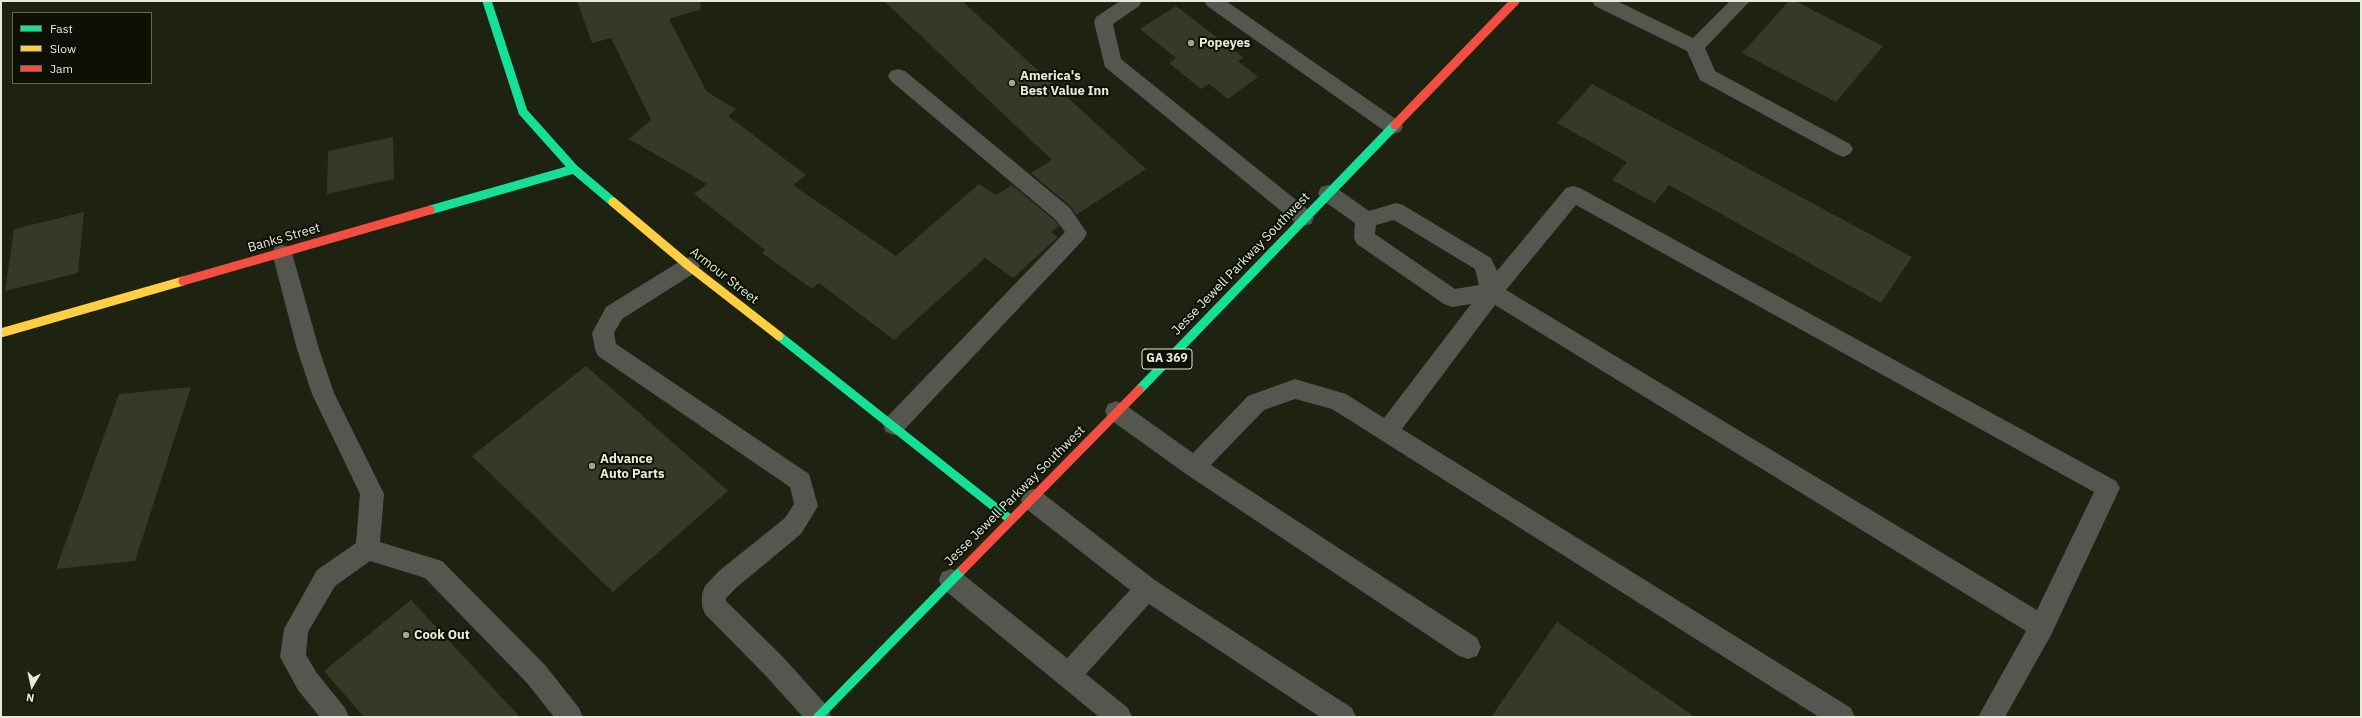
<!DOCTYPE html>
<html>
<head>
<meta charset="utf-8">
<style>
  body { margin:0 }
  #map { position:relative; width:2362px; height:718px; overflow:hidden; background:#1e2211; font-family:"IBM Plex Sans",sans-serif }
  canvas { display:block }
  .frame { position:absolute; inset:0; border:2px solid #e5ebd9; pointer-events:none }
  .legend { position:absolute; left:12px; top:12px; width:140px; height:72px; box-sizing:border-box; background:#0d1005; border:1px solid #63685a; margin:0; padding:5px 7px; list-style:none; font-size:12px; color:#e5ebd9 }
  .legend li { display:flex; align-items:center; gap:8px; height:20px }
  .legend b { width:20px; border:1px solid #63685a }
  .north { position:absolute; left:12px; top:666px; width:40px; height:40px; -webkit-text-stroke:3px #0d1005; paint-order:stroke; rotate:189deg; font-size:11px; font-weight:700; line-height:16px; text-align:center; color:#e5ebd9 }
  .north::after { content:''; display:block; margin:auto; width:14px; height:18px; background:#e5ebd9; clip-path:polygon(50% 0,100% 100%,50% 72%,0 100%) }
</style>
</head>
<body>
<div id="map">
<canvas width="2362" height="718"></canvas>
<div class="frame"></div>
<ul class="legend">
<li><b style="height:5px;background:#16e098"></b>Fast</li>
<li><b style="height:5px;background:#ffcf43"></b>Slow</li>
<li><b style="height:5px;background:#f24e42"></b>Jam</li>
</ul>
<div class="north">N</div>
</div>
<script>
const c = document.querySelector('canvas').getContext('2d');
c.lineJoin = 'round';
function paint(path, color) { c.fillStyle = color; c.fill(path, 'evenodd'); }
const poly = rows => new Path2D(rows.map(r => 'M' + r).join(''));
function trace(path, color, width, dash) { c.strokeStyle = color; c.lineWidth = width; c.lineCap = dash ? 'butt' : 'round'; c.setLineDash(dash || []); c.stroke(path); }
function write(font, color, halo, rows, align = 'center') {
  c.font = font + ' "IBM Plex Sans",sans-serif'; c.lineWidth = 4; c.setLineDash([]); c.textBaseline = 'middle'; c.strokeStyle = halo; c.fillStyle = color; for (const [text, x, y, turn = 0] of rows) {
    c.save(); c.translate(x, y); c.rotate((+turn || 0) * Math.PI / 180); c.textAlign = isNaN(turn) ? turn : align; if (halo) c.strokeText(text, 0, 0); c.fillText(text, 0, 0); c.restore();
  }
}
const building = poly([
  [577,1,700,1,701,9,669,19,707,92,736,109,728,116,806,175,793,185,896,256,979,184,996,195,1012,185,1055,221,1059,226,1051,232,1058,237,1013,278,985,258,894,340,819,283,812,289,762,253,765,250,694,194,707,184,629,139,651,120,611,38,592,43],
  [884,1,962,1,1146,169,1076,215,1071,207,1031,173,1052,160],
  [1789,1,1795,1,1883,46,1836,102,1742,53],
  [1176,6,1244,58,1238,61,1258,77,1228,99,1209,84,1201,89,1169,63,1176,58,1140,29],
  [1592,84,1912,257,1881,303,1669,185,1655,203,1612,180,1627,162,1557,123],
  [393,137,394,179,327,194,328,151],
  [84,212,78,273,5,291,14,229],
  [586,366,728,491,613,592,472,456],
  [191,387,135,561,56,569,119,394],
  [411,600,520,717,364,717,324,671],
  [1557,622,1695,717,1491,717]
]);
const lane = poly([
  [1120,1,1142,1,1139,6,1113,24,1121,59,1311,212,1314,218,1311,224,1304,226,1297,224,1105,67,1094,22,1096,17,1120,1],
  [1204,1,1226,1,1400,122,1403,127,1400,132,1393,134,1386,132,1207,6,1204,1],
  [1592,1,1617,1,1693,38,1730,1,1750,1,1705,48,1715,71,1850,144,1853,149,1850,154,1843,157,1836,154,1700,80,1687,51,1595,6,1592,1],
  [898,69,905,71,1070,208,1087,233,1084,239,902,432,894,435,886,432,883,425,886,418,1065,232,1056,220,891,81,888,76,891,71,898,69],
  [1328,185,1335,187,1369,211,1396,203,1403,205,1491,258,1497,271,1566,188,1573,186,1580,188,2116,481,2120,488,2051,635,2005,717,1978,717,2026,631,1495,305,1402,429,1851,708,1855,717,1819,717,1332,409,1295,399,1264,410,1211,465,1477,638,1481,647,1477,656,1468,659,1459,656,1186,474,1108,418,1105,411,1108,404,1116,401,1124,404,1193,453,1248,396,1295,379,1346,394,1384,418,1471,304,1452,307,1444,304,1357,244,1354,238,1355,223,1321,199,1318,193,1321,187,1328,185],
  [1576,205,2094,492,2037,610,1506,290,1576,205],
  [1394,220,1475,269,1479,285,1455,289,1375,234,1376,225,1394,220],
  [282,245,289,247,292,253,319,349,334,393,384,494,380,542,442,561,545,665,579,708,583,717,554,717,527,683,425,578,370,561,335,586,308,632,306,655,316,672,345,708,349,717,320,717,298,690,280,657,284,629,317,570,356,543,360,494,312,394,297,349,272,253,275,247,282,245],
  [689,257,696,260,700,266,696,272,622,319,614,333,616,344,809,474,818,506,801,534,737,587,726,598,726,601,783,657,828,707,831,717,803,717,765,675,705,614,702,606,702,594,705,586,719,571,785,518,794,504,790,487,598,356,595,349,592,333,606,307,682,260,689,257],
  [1033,489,1041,492,1156,581,1352,708,1356,717,1320,717,1149,604,1086,674,1128,708,1132,717,1099,717,942,588,939,580,942,572,951,569,960,572,1067,658,1130,590,1025,508,1021,500,1025,492,1033,489]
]);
const fast = poly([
  [487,1,523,112,574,169,613,202],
  [430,210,574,169],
  [779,336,1011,520],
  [1139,390,1395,125],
  [818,717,963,569]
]);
const slow = poly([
  [613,202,689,266,779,336],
  [1,333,183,281]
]);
const jam = poly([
  [1395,125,1515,1],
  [183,281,430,210],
  [963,569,1139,390]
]);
const markers = [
  [1191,43,4,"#9fa593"],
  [1012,83,4,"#9fa593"],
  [592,466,4,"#9fa593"],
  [406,635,4,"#9fa593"]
];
const shields = [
  [1167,359,50]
];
const shieldNames = [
  ["GA 369",1167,359]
];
const poiNames = [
  ["Popeyes",1199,43],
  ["America's",1020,76],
  ["Best Value Inn",1020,91],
  ["Advance",600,459],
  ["Auto Parts",600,474],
  ["Cook Out",414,635]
];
const streetNames = [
  ["Banks Street",284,238,-16],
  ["Jesse Jewell Parkway Southwest",1241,264,-46],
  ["Armour Street",724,276,38],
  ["Jesse Jewell Parkway Southwest",1015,496,-45]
];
paint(building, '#353926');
paint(lane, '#545650');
trace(fast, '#16e098', 9);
trace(slow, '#ffcf43', 9);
trace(jam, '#f24e42', 9);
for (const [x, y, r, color] of markers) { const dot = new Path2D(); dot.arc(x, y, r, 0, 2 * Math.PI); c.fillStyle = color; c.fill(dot); trace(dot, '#0d1005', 1.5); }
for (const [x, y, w] of shields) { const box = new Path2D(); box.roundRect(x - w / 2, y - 10, w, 20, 3); c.fillStyle = '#0d1005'; c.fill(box); trace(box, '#e5ebd9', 1); }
write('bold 12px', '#e5ebd9', null, shieldNames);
write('bold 13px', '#e5ebd9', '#0d1005', poiNames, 'left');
write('13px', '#e5ebd9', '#0d1005', streetNames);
</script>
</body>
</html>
